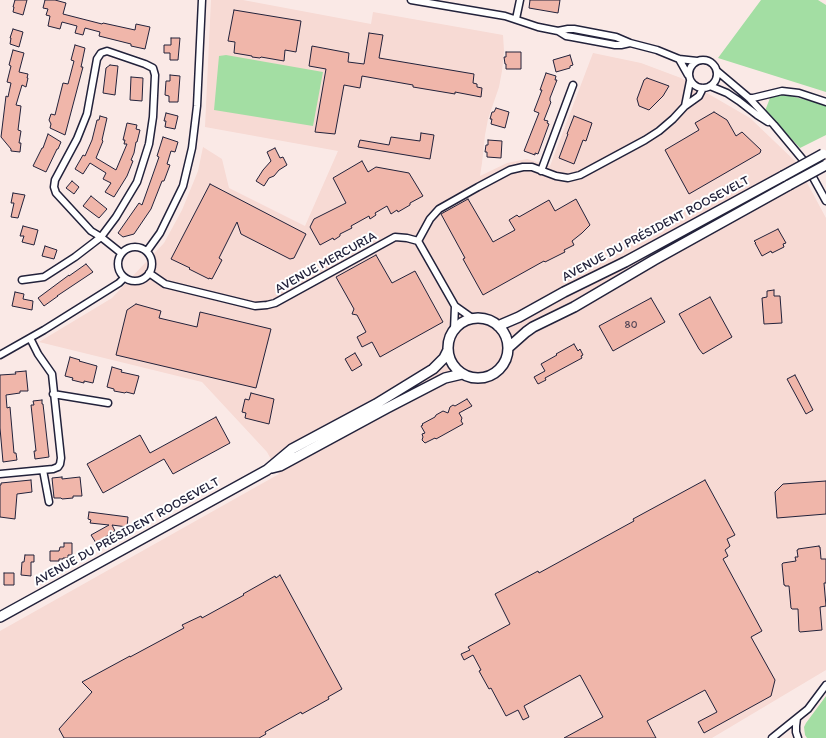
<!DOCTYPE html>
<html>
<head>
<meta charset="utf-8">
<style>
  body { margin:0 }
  canvas { display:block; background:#fae9e6 }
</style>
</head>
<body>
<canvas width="826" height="738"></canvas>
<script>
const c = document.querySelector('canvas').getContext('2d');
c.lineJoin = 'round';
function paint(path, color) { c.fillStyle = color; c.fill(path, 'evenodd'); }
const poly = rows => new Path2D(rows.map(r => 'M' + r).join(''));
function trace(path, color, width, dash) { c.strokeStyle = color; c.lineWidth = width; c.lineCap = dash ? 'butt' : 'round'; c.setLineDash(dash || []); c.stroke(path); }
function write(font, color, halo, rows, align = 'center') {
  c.font = font + ' Itim,sans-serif'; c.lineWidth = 4; c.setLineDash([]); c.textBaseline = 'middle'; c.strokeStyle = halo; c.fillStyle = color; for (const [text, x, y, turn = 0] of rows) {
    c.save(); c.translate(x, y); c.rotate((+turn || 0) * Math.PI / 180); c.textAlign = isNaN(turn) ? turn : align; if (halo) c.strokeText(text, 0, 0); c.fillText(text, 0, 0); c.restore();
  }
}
const built = poly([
  [211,0,243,0,371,24,373,12,503,35,504,51,502,71,499,87,488,119,485,135,482,163,480,176,507,163,527,159,550,166,593,53,641,63,681,78,750,118,796,162,826,218,826,670,712,738,0,738,0,631,279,474,267,452,202,382,39,342,112,298,164,243,182,210,198,171,203,147,222,159,229,188,305,226,338,151,205,127]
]);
const green = poly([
  [761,0,818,0,826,5,826,92,718,58],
  [226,55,323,72,313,126,214,110,219,56],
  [779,93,826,105,826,135,800,148,765,111,770,98],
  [826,696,826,738,807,738,805,735,804,727,806,723]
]);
const building = poly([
  [15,0,27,0,23,15,13,12,14,7,13,7,15,0],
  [45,0,55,0,66,3,63,14,102,24,103,23,135,30,136,24,150,27,145,49,131,46,131,44,99,36,100,32,85,28,83,35,75,33,77,26,62,22,60,29,48,26,50,16,46,15,48,9,43,8,45,0],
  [530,0,560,0,558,13,529,8,530,0],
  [234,10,301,21,296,52,285,50,284,61,261,57,260,58,252,57,252,56,234,53,235,42,228,41,234,10],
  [13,29,23,32,19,47,10,44,11,38,10,38,13,29],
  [369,33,383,35,379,58,474,74,473,83,477,84,477,87,482,88,481,97,455,92,455,94,413,87,413,85,362,76,360,88,344,85,335,134,315,132,326,69,309,66,312,46,349,53,348,62,364,64,369,33],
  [171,38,180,38,178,60,170,60,170,53,164,53,164,45,171,45,171,38],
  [75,45,85,48,81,67,83,67,65,135,50,128,51,124,49,120,51,114,55,115,63,83,68,84,74,61,71,60,75,45],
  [13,50,24,53,19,72,28,74,27,78,28,78,26,87,22,85,16,105,21,106,18,130,21,131,19,143,21,143,20,152,11,151,11,149,1,137,6,96,8,97,11,83,7,82,11,66,9,65,13,50],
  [506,52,521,52,521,69,506,69,506,64,505,64,504,57,506,57,506,52],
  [570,55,573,65,570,66,570,68,556,72,553,60,570,55],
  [110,65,118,66,115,95,103,93,106,68,110,65],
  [546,73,556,76,555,80,557,80,550,98,550,101,551,102,544,120,548,121,547,123,549,124,538,154,535,153,535,155,524,151,539,113,534,111,542,90,540,90,546,73],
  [170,75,180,76,178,102,169,102,169,96,165,95,166,81,170,81,170,75],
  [131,77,143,78,142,101,130,100,131,77],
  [647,78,669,86,663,96,649,110,639,106,637,99,644,80,647,78],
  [496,108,509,112,505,128,491,124,492,119,490,119,492,112,494,112,496,108],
  [714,112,727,120,736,136,742,132,761,150,760,153,689,194,665,150,699,130,695,123,714,112],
  [166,113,178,116,175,129,165,127,166,121,164,121,166,113],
  [100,116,107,118,102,140,103,141,96,158,116,170,127,144,124,144,125,140,123,140,127,123,137,125,136,129,140,130,137,142,136,142,134,153,131,160,133,161,127,176,114,197,105,192,111,183,103,179,106,173,90,163,83,174,75,169,83,155,85,156,92,140,97,120,99,120,100,116],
  [574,116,592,123,586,141,583,140,574,164,559,158,568,134,567,134,574,116],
  [421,133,434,135,430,159,358,147,360,140,389,145,391,137,420,141,421,133],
  [48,134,61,142,58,149,57,149,46,172,33,166,42,148,43,148,48,134],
  [163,137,178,142,175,152,171,151,167,164,170,165,164,181,162,181,151,209,134,234,123,237,118,233,139,203,142,205,152,177,159,157,157,156,163,137],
  [488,140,502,141,501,158,487,157,487,152,485,152,486,145,488,145,488,140],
  [275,148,280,158,283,157,287,165,279,170,274,176,269,178,264,186,256,181,263,170,271,161,267,152,275,148],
  [362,161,368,172,376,167,409,173,423,196,410,203,410,205,398,212,397,210,391,214,387,206,375,213,376,215,370,219,369,216,351,226,352,228,340,234,340,236,334,240,333,238,320,245,310,227,314,219,346,203,333,178,362,161],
  [72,181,79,187,74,194,66,188,72,181],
  [210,184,306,234,294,258,290,259,241,234,237,222,219,258,222,260,212,279,209,278,209,279,189,269,190,268,171,259,210,184],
  [13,193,25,195,18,218,11,217,14,203,11,203,13,193],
  [91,196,107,209,99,218,83,206,91,196],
  [468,199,493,242,515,230,509,220,517,215,519,217,549,200,555,211,576,199,590,225,582,233,572,241,574,245,564,250,565,252,545,262,544,261,483,295,463,259,465,258,441,214,468,199],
  [23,226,38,230,34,245,22,242,24,236,20,236,23,226],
  [778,229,786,243,783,244,784,247,772,253,771,251,762,256,755,243,756,243,754,241,778,229],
  [45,246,57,250,54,259,42,256,45,246],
  [376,255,392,283,415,271,443,322,380,357,372,342,362,347,357,337,366,332,357,315,352,314,354,309,336,277,376,255],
  [86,264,93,272,57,296,58,296,44,306,38,298,69,275,69,276,86,264],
  [774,290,774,296,780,296,782,323,764,324,762,298,767,297,767,291,774,290],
  [15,292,24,294,23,299,33,301,32,310,12,306,15,292],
  [710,297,732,337,703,354,699,349,679,314,710,297],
  [651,298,665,322,613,351,599,326,651,298],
  [136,304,161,311,159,318,197,327,200,312,271,329,256,388,116,355,127,310,136,304],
  [574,344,578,351,580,349,583,355,581,356,582,358,545,378,546,380,538,384,534,377,545,371,541,364,557,355,556,354,574,344],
  [355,353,362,365,352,371,345,359,355,353],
  [70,357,80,360,79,361,97,366,93,383,84,381,84,383,72,380,73,378,65,376,70,357],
  [112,367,122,370,121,372,139,376,134,394,126,392,125,393,114,391,114,389,107,387,112,367],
  [26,371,28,391,20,391,20,393,6,395,7,408,10,407,14,453,16,453,17,460,3,462,0,428,0,375,16,374,15,372,26,371],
  [795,375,813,410,806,414,787,379,795,375],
  [251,393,274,399,269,424,245,418,246,413,242,412,245,399,249,400,251,393],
  [467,399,472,406,459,413,462,418,461,421,463,424,436,439,435,438,425,443,422,440,423,437,422,434,425,433,421,426,423,425,422,424,435,417,436,415,443,411,448,413,450,407,453,405,455,406,467,399],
  [42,400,42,404,43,404,49,457,35,459,34,451,36,451,31,405,34,405,33,401,42,400],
  [216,417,230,443,173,474,164,459,103,493,87,464,140,435,150,453,216,417],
  [62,477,62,479,80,477,82,496,73,496,73,498,62,499,61,498,54,498,52,478,62,477],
  [31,480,32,492,17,494,15,519,0,517,0,485,1,485,1,483,31,480],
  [705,480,735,535,727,539,730,546,725,550,728,556,723,559,762,631,751,637,775,680,771,696,704,733,698,722,717,712,705,690,647,721,656,738,564,738,603,717,580,675,524,706,529,717,523,720,518,710,506,716,491,688,489,689,479,671,481,670,473,655,464,660,461,654,470,650,468,647,510,624,495,594,538,571,539,573,634,521,633,519,705,480],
  [826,481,826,514,777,518,775,492,783,484,826,481],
  [89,512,128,517,127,527,112,525,115,531,96,543,91,535,109,525,90,523,91,520,88,519,89,512],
  [64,543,72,543,72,555,68,555,68,558,63,558,63,559,59,559,59,561,50,561,50,551,59,551,60,547,64,547,64,543],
  [819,546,819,547,820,547,821,559,826,559,826,583,824,583,826,606,820,607,822,630,800,632,799,631,798,609,792,609,791,608,789,586,785,586,785,585,784,585,782,564,783,563,796,561,795,557,798,557,797,550,798,550,798,549,819,546],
  [25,555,34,555,34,562,31,562,31,576,21,575,22,562,24,562,25,555],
  [4,573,14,573,14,585,4,585,4,573],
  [280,575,342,689,328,697,329,699,302,714,301,712,265,732,266,734,259,738,64,738,59,729,92,692,82,682,130,656,130,657,184,628,182,625,201,616,202,618,244,595,243,594,275,576,276,578,280,575]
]);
const street = poly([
  [411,0,505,16,538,27,558,31,566,36,572,37,615,45,621,45,630,43],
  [516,19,520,0],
  [558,31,568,29,574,29,616,37,630,43,657,50,679,59,697,61],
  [679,59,688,75],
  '689 74a14 14 0 1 1 28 0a14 14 0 1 1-28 0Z',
  [717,71,749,98,774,125,804,161,826,201],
  [710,86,727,93,739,101,757,115,768,122],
  [749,98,753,98,782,91,799,93,826,102],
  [685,106,690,81],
  [541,171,573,85],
  [418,241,430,219,439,209,478,187,510,170,523,167,532,167,556,176,568,178,580,175,645,140,659,131,673,119,685,106,699,96,703,88],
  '118 264a17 17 0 1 1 34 0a17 17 0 1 1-34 0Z',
  [147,251,160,233,183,186,192,148,197,106,202,0],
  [149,273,165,284,255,306,267,305,275,303,395,237,407,238,418,241,455,306,472,318],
  [22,280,44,277,75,257,101,237,91,231,56,193,54,187,55,180,77,139,87,114,97,59,101,53,107,51,145,64,153,68,155,75,153,117,149,144,137,182,116,217,101,237,121,253],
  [454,330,455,306],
  [0,355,44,330,119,283,124,278],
  [53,394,108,403],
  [43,470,49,502],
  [0,474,53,469,58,467,60,464,61,458,52,374,38,354,30,338],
  [797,718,796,726,796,732,798,738],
  [772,738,808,709,826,685]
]);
const secondary = poly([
  '448 348a30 30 0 1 1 60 0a30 30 0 1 1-60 0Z',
  [498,326,519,317,564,292,625,262,783,176],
  [508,348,526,332,533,327,574,307,654,260,789,185],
  [272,468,280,466,387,408,445,378,462,374],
  [0,617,267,470,292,449,376,404,433,369,444,358,448,350]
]);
const secondaryBridge = poly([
  [783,176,823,154],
  [789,185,826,165]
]);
const numberNames = [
  ["80",631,325]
];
const streetNames = [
  ["AVENUE DU PRÉSIDENT ROOSEVELT",656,229,-28],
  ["AVENUE MERCURIA",326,263,-29],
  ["AVENUE DU PRÉSIDENT ROOSEVELT",127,532,-29]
];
paint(built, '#f7dad4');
paint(green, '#a3dea3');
paint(building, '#f0b6aa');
trace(building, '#22223b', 1);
trace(street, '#22223b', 9);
trace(secondary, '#22223b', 12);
trace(street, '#fff', 6);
trace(secondary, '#fff', 9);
trace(secondaryBridge, '#22223b', 12, []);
trace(secondaryBridge, '#fff', 9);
write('11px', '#564757', null, numberNames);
write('13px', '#22223b', '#fff', streetNames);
</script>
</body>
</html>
